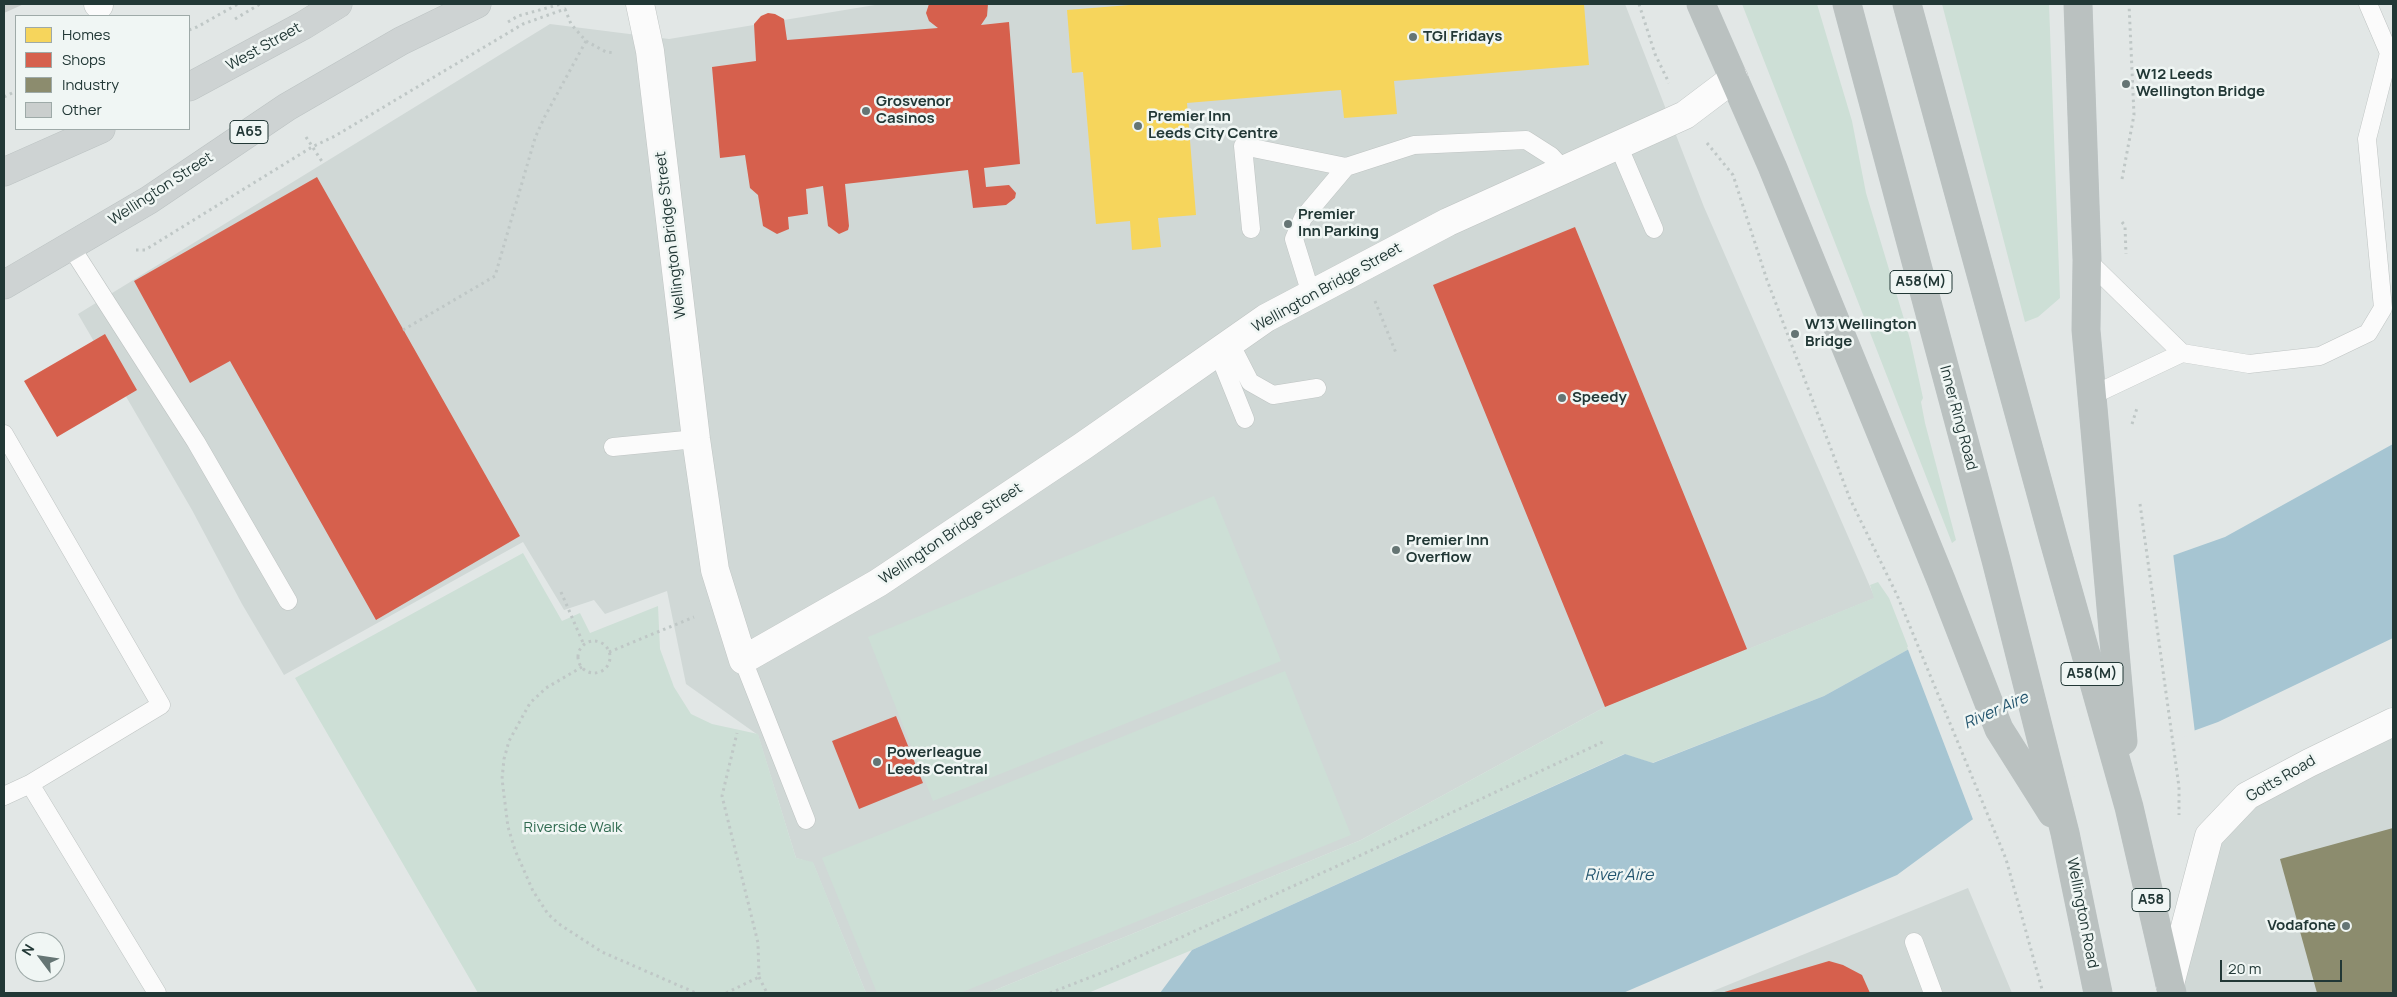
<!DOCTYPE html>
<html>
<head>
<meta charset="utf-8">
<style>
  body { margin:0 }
  #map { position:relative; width:2397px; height:997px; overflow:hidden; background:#e2e7e6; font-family:Manrope,sans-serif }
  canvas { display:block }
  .frame { position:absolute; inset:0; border:5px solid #223836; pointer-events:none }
  .legend { position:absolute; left:15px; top:15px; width:175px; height:115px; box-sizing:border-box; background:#f0f6f4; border:1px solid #9eaaa8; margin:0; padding:6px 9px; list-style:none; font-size:15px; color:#223836 }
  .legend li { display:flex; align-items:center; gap:10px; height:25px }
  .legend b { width:25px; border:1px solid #9eaaa8 }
  .north { position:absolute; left:15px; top:932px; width:50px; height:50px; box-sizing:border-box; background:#f0f6f4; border:1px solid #9eaaa8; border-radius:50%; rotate:301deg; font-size:14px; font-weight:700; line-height:20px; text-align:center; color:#223836 }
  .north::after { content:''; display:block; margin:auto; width:18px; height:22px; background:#657574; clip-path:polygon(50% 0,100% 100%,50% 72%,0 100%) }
  .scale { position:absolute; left:2220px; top:960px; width:122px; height:22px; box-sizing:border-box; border:2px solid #223836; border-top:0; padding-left:6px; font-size:15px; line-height:18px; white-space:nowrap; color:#223836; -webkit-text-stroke:4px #f0f6f4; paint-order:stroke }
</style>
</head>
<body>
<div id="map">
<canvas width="2397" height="997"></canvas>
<div class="frame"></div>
<ul class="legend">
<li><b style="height:14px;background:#f6d55c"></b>Homes</li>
<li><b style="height:14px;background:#d6604d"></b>Shops</li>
<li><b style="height:14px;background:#8c8c6e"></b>Industry</li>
<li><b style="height:14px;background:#cacecd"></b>Other</li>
</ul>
<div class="north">N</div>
<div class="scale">20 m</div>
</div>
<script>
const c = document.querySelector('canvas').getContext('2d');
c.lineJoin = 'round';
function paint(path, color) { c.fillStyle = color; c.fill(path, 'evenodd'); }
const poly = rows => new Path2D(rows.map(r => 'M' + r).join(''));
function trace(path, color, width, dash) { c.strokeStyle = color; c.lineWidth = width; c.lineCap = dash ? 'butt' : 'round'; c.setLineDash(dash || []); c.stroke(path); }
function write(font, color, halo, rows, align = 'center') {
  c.font = font + ' Manrope,sans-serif'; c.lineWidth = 5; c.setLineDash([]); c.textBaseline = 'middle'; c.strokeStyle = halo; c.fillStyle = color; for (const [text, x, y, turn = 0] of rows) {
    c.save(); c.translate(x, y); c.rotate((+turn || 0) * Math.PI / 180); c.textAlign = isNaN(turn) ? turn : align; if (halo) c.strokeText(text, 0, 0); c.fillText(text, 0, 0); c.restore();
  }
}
const built = poly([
  [881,4,1625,4,1704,207,1875,598,1605,707,1361,840,988,993,866,993,813,863,796,858,758,735,686,684,667,591,605,614,594,600,564,610,523,542,284,675,242,604,192,510,78,314,550,24,669,39],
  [2393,722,2393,993,2172,993,2209,836,2247,796],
  [1968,888,2012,993,1708,993]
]);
const green = poly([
  [1742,4,1817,4,1852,121,1866,193,1910,339,1923,398,1921,402,1925,423,1956,540,1952,543],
  [1942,4,2049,4,2060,298,2038,317,2025,322],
  [1214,496,1281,661,933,801,868,637],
  [523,553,562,621,580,613,590,633,658,606,660,649,674,687,691,714,712,724,758,734,796,858,813,862,866,993,478,993,295,678],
  [1878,582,1889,598,1909,649,1824,696,1652,763,1624,754,1192,950,1088,993,988,993,1361,840,1605,707,1874,598,1870,585],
  [1285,671,1351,835,960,993,877,993,822,858]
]);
const water = poly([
  [2393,444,2393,638,2218,722,1995,803,1897,875,1623,993,1160,993,1192,950,1625,754,1653,763,1824,696,1909,649,2225,537]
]);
const pier = poly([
  [2173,553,2195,733,1996,805,1974,822,1907,647]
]);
const homes = poly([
  [1142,4,1584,4,1589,65,1394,81,1397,114,1344,118,1341,90,1187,103,1196,215,1158,218,1161,247,1132,250,1130,221,1096,224,1083,72,1072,73,1067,10]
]);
const shops = poly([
  [929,4,988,4,987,16,981,25,1009,22,1020,164,984,168,986,187,1009,185,1016,193,1015,198,1006,205,973,208,968,170,845,184,849,226,848,230,839,234,828,226,823,186,806,189,808,214,788,217,789,229,777,234,763,226,758,195,750,188,745,155,720,158,712,67,756,61,754,24,761,16,768,13,775,14,784,19,787,40,938,28,929,21,926,13],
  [317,177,520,536,376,620,230,361,190,383,134,281],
  [1575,227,1747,649,1605,707,1433,285],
  [105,334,137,390,57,437,24,381],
  [896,716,923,783,859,809,832,741],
  [1829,961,1843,965,1862,975,1870,993,1721,993]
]);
const industry = poly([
  [2393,828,2393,993,2317,993,2280,859]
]);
const building = poly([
  [4,4,24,4,4,13]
]);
const path = poly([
  [1639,4,1655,54,1669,83],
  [235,19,260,4],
  [508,22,518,16,561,4],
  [189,30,197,27,238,4],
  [4,97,16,91],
  [306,137,323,163],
  [1707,143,1733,175,1767,280,1850,499,1897,595,2006,859,2043,993],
  [2122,179,2134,115,2129,4],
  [2122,222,2125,226,2126,254],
  [136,250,145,250,312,147,335,136,523,24,565,9,571,24,586,41,606,52,615,53],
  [1375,301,1396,353],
  [403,330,495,276,535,138,544,118,586,41],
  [2132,424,2137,408],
  [2140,504,2179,787,2179,815],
  [561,592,584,645],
  '578 657a16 16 0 1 1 32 0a16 16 0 1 1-32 0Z',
  [609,652,694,617],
  [582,667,546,688,530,703,509,741,504,759,502,779,508,827,515,850,533,891,548,914,559,924,602,952,696,993],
  [759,977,767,993],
  [726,993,759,977,758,943,722,796,737,733],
  [1050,993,1114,968,1359,856,1605,741]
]);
const lane = poly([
  [2368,4,2389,53],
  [1618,145,1654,229],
  [1251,229,1243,146,1346,167],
  [71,247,196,442,288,601],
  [2087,260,2182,353,2091,396],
  [1311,294,1294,239,1303,218,1346,167,1414,145,1526,140,1551,156,1564,170],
  [1230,343,1250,382,1273,395,1317,388],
  [1218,352,1245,419],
  [2182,353,2249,364,2320,356,2368,333,2383,308,2367,139,2389,53,2393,49],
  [4,434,161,705,30,784,157,993],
  [613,447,696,439],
  [743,660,806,820],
  [4,796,30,784],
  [1914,942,1933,993]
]);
const street = poly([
  [98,4,99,5],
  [640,4,650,51,696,439,715,570,743,660,878,583,1083,446,1266,318,1448,222,1685,115,1734,78],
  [2170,984,2209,836,2247,796,2309,763,2393,722]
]);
const primary = poly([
  [189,87,304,25,338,4],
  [4,172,101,129],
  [4,285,149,200,287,107,401,41,477,4]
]);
const highway = poly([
  [1701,4,1772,166,1941,580,1999,729,2052,813],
  [1847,4,1996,560,2065,833,2098,993],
  [1907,4,2054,541,2129,807,2172,993],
  [2078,4,2087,260,2086,330,2123,741]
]);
const markers = [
  [1413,37,5,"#657574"],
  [2126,84,5,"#657574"],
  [866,111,5,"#657574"],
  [1138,126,5,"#657574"],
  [1288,224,5,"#657574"],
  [1795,334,5,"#657574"],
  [1562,398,5,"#657574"],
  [1396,550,5,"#657574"],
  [877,762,5,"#657574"],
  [2346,926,5,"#657574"]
];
const shields = [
  [249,132,38],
  [1921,282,62],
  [2092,674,62],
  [2151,900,38]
];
const shieldNames = [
  ["A65",249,132],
  ["A58(M)",1921,282],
  ["A58(M)",2092,674],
  ["A58",2151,900]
];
const poiNames = [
  ["TGI Fridays",1423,37],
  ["W12 Leeds",2136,75],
  ["Wellington Bridge",2136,92],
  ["Grosvenor",876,102],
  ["Casinos",876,119],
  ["Premier Inn",1148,117],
  ["Leeds City Centre",1148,134],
  ["Premier",1298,215],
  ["Inn Parking",1298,232],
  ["W13 Wellington",1805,325],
  ["Bridge",1805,342],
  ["Speedy",1572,398],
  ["Premier Inn",1406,541],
  ["Overflow",1406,558],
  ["Powerleague",887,753],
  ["Leeds Central",887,770],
  ["Vodafone",2336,926,"right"]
];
const streetNames = [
  ["West Street",264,47,-29],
  ["Wellington Street",161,189,-33],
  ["Wellington Bridge Street",671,235,-97],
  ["Wellington Bridge Street",1327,288,-29],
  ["Inner Ring Road",1958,418,75],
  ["Wellington Bridge Street",951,534,-34],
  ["Gotts Road",2281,779,-30],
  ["Wellington Road",2082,913,79]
];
const parkNames = [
  ["Riverside Walk",573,828]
];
const waterNames = [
  ["River Aire",1996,711,-24],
  ["River Aire",1619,876]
];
paint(built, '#d0d8d6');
paint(green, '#cddfd6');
paint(water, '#a6c5d2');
paint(pier, '#e2e7e6');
paint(homes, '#f6d55c');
paint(shops, '#d6604d');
paint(industry, '#8c8c6e');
paint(building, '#cacecd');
trace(lane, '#bfc4c3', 19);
trace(street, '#bfc4c3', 29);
trace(primary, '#bcc3c3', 29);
trace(highway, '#bcc3c3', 29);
trace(path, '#bfc7c6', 3, [2.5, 4]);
trace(lane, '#fbfbfb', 18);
trace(street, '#fbfbfb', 28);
trace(primary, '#ced3d3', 28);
trace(highway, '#bac1c0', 28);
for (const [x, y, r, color] of markers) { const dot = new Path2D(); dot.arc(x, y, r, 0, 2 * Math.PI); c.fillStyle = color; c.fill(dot); trace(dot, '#f0f6f4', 2); }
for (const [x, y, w] of shields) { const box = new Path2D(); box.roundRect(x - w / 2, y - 11.5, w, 23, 4); c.fillStyle = '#f0f6f4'; c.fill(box); trace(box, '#223836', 1); }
write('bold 14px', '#223836', null, shieldNames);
write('bold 15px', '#223836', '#f0f6f4', poiNames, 'left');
write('15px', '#223836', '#f0f6f4', streetNames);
write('15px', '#316b51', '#f0f6f4', parkNames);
write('italic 16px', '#23556e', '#f0f6f4', waterNames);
</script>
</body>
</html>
